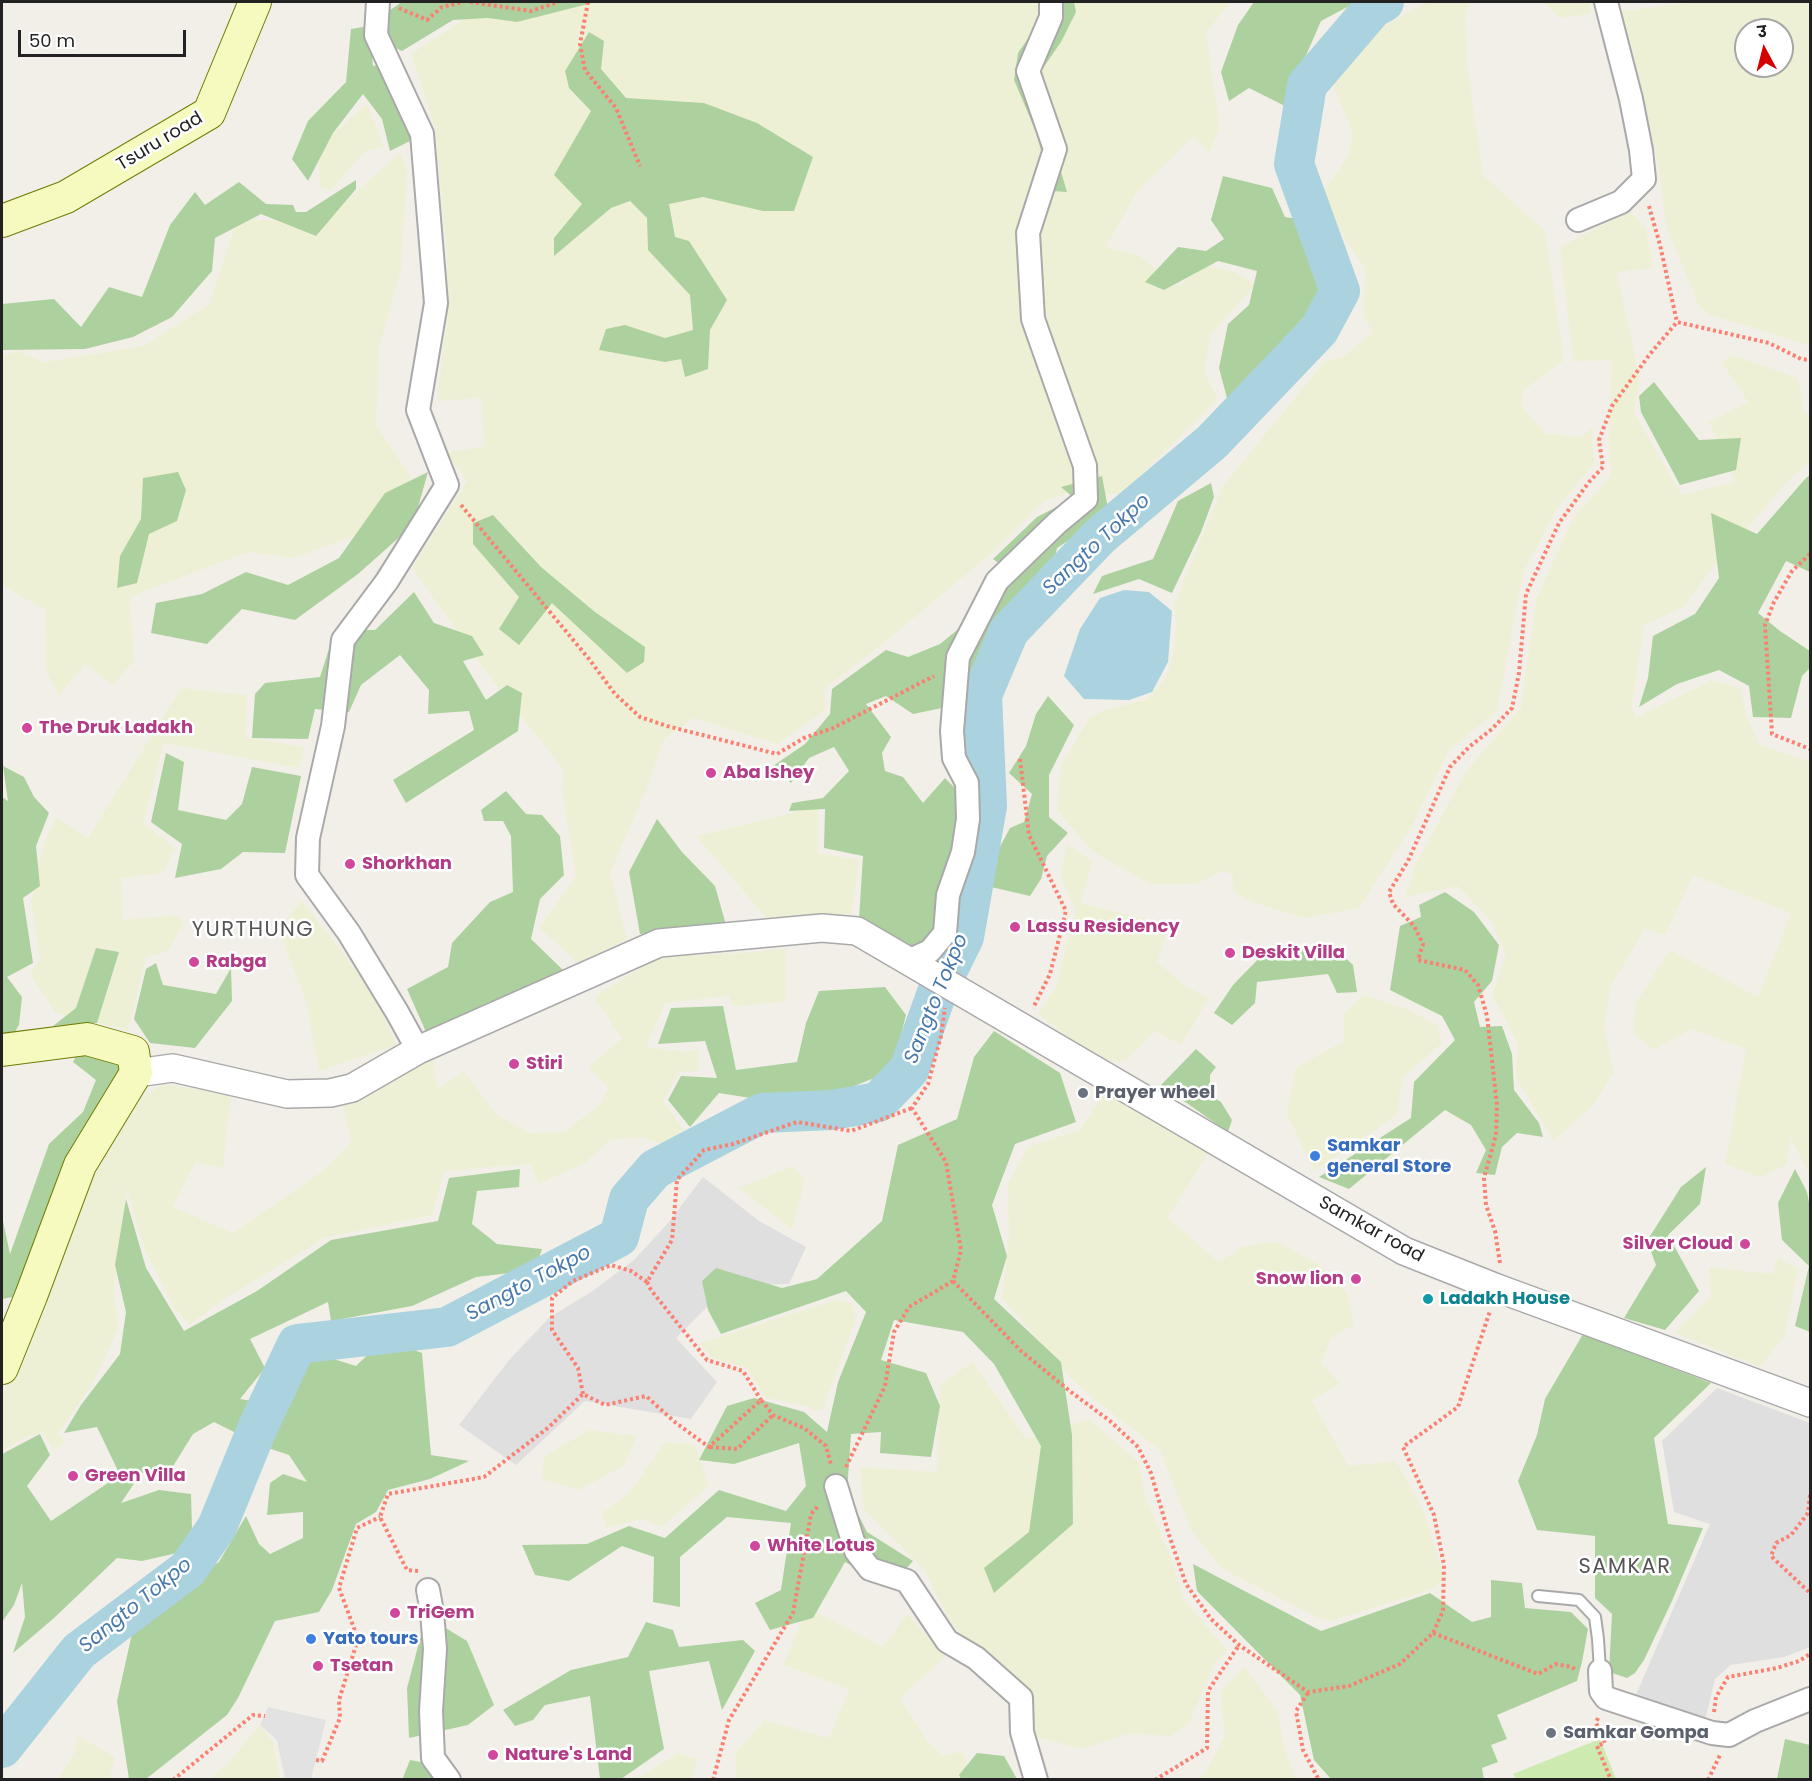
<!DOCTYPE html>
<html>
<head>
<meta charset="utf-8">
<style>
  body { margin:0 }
  #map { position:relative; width:1812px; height:1781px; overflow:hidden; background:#f2efe9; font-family:Poppins,"Noto Sans Devanagari",sans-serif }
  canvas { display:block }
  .frame { position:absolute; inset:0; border:3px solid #222; pointer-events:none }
  .north { position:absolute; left:1734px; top:18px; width:60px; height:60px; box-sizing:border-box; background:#fff; border:2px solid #a7a7a7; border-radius:50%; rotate:353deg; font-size:16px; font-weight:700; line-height:24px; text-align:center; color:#222 }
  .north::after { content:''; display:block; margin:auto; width:21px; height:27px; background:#d40000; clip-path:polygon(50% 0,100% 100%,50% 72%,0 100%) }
  .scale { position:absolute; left:18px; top:30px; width:168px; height:27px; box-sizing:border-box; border:3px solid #222; border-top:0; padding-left:8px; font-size:18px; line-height:21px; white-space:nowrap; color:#222; -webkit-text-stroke:4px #fff; paint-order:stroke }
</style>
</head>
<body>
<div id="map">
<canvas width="1812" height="1781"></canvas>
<div class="frame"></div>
<div class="north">उ</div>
<div class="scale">50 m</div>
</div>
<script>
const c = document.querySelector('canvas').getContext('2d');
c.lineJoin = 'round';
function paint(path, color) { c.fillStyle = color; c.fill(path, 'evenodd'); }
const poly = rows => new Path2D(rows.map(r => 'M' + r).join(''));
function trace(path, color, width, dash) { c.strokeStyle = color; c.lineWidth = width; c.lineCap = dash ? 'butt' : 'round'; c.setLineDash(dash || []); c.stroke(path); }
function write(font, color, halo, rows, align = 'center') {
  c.font = font + ' Poppins,sans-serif'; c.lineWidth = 5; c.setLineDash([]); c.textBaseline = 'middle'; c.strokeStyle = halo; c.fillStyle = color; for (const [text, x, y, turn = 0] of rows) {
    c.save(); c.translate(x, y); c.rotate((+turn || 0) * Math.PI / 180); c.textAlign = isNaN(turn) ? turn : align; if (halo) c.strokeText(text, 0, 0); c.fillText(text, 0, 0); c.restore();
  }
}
const residential = poly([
  [703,1177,759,1221,806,1247,789,1284,728,1286,676,1338,717,1382,691,1419,585,1401,516,1465,459,1425,510,1359,550,1317,591,1292,634,1260,669,1222],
  [1717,1388,1810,1423,1810,1647,1784,1657,1731,1665,1715,1679,1704,1724,1635,1697,1710,1524,1674,1512,1662,1441]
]);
const farmland = poly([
  [454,2,1230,2,1206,33,1220,128,1209,153,1194,136,1137,192,1106,247,1138,255,1179,287,1202,265,1233,271,1256,284,1211,334,1204,370,1217,399,1123,493,1098,496,1099,482,1043,502,993,552,879,647,824,689,826,710,777,744,694,718,664,739,645,793,610,873,627,939,578,963,539,928,576,876,562,790,563,769,487,673,412,568,467,481,447,453,484,446,481,398,437,401,447,320,447,255,435,128,411,54,465,19],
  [1427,2,1471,2,1465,14,1468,70,1483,175,1545,231,1564,360,1524,390,1522,407,1545,433,1580,437,1592,428,1594,464,1558,507,1523,572,1497,711,1449,750,1412,826,1359,908,1305,918,1255,903,1233,892,1233,875,1222,871,1197,884,1150,884,1092,851,1057,810,1061,766,1089,718,1108,709,1145,700,1166,678,1174,652,1176,622,1174,605,1222,487,1325,361,1341,358,1373,332,1363,315,1365,269,1319,198,1348,156,1353,134,1329,74,1379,29],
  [1543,2,1589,2,1591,14,1559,18],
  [1694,2,1810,2,1810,346,1708,314,1698,304,1666,226,1659,171,1639,75,1622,11],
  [1746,30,1782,30,1782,66,1746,66],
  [367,104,384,147,365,151,330,191,320,187,318,147],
  [400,152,407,169,401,270,379,348,376,425,411,477,375,528,294,558,248,552,130,597,134,661,113,685,85,664,59,696,46,671,45,610,2,585,2,355,18,351,44,362,144,346,209,304,237,220,325,221],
  [1630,211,1646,228,1653,268,1617,272,1640,380,1634,413,1682,495,1735,482,1709,422,1748,402,1722,363,1732,355,1798,378,1805,414,1810,415,1810,462,1786,483,1706,576,1684,607,1644,625,1631,709,1637,717,1712,680,1741,689,1745,712,1759,744,1810,762,1810,1176,1790,1136,1787,1165,1759,1177,1725,1164,1746,1049,1692,1029,1653,1050,1633,1033,1635,1004,1670,950,1758,997,1791,913,1693,875,1665,936,1645,928,1610,988,1604,1029,1614,1072,1593,1105,1554,1141,1516,1078,1517,1042,1492,995,1506,953,1491,921,1458,886,1405,897,1416,864,1466,771,1521,708,1536,600,1573,518,1611,476,1609,439,1612,360,1573,361,1560,247],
  [181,688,247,695,245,737,304,747,299,768,164,743,143,823,175,848,163,873,121,878,123,920,176,915,184,923,167,952,146,957,128,1030,55,1013,30,974,40,960,31,902,44,843,56,817,88,838],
  [818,807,818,853,859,860,851,914,769,921,696,836],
  [1067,844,1093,862,1080,903,1169,925,1157,962,1187,987,1209,998,1181,1045,1155,1031,1124,1062,1096,1058,1038,1014,1055,989,1076,911,1060,876],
  [302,901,375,995,396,1045,319,1071,306,1001,278,929],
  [786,949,786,1001,733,1007,729,996,665,1003,646,1047,687,1052,698,1049,699,1071,679,1072,663,1101,683,1129,668,1147,643,1137,610,1140,585,1163,539,1184,530,1164,444,1171,432,1215,324,1238,220,1302,189,1325,173,1305,145,1250,127,1189,114,1289,118,1329,93,1383,58,1434,65,1442,53,1450,43,1432,25,1437,2,1451,2,1396,76,1222,98,1163,139,1099,164,1084,231,1095,223,1168,195,1163,173,1207,233,1233,323,1171,351,1143,343,1104,433,1054,437,1089,464,1071,497,1115,530,1133,564,1132,601,1104,608,1088,588,1067,622,1039,594,997,660,956,728,954],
  [1364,995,1409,1010,1438,1026,1441,1044,1403,1077,1397,1115,1314,1171,1287,1114,1295,1068,1344,1041,1344,1013],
  [1106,1090,1208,1153,1168,1218,1219,1262,1242,1247,1276,1241,1318,1264,1347,1292,1354,1325,1332,1337,1321,1363,1340,1384,1312,1400,1348,1466,1396,1461,1425,1514,1444,1578,1436,1588,1332,1621,1318,1618,1221,1568,1191,1530,1160,1450,1095,1400,1071,1378,1002,1298,1009,1239,1008,1184,1028,1147,1080,1130],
  [793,1166,805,1180,792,1230,739,1188],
  [1778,1258,1798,1268,1784,1337,1760,1367,1675,1333,1711,1296,1709,1267,1772,1274],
  [836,1300,851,1303,856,1318,823,1409,814,1411,807,1406,766,1398,747,1368,712,1358,700,1343],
  [973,1362,1026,1439,1089,1419,1139,1462,1145,1496,1170,1555,1184,1600,1227,1650,1215,1662,1189,1724,1171,1736,1127,1734,1082,1749,1033,1736,1033,1703,969,1644,948,1618,924,1569,863,1508,860,1467,937,1472,940,1384],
  [590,1430,637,1436,624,1466,578,1490,542,1479,544,1456],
  [665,1442,695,1445,709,1486,661,1527,642,1519,606,1528,602,1513,629,1493],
  [808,1608,883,1647,907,1614,946,1656,900,1698,928,1742,942,1755,962,1752,970,1769,959,1780,737,1779,735,1754,764,1720,829,1738,849,1689,783,1665],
  [1244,1666,1277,1710,1284,1747,1296,1779,1196,1779,1204,1774,1225,1736,1220,1692],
  [260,1725,273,1742,280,1779,209,1779,227,1764],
  [77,1735,115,1757,109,1779,58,1779,75,1752],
  [679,1753,697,1759,692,1779,636,1779]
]);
const grass = poly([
  [1600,1739,1616,1779,1516,1779,1513,1774]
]);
const forest = poly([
  [402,2,613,2,592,3,517,22,488,18,453,20,402,51,387,44,390,10],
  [1044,2,1074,2,1076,12,1061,42,1034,81,1067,192,1052,191,1036,132,1014,80,1018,53,1046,12],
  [1254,2,1355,2,1353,4,1321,21,1304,60,1291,109,1249,88,1229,101,1221,72,1238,25],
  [369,26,373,66,385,63,409,120,410,141,390,151,382,119,363,94,333,133,308,181,292,159,308,121,346,82,351,29],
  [589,32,604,41,601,69,626,98,704,103,757,123,813,157,794,211,763,211,703,197,669,204,675,237,689,241,727,300,710,330,708,369,685,377,681,359,665,362,599,350,606,329,625,325,665,338,693,330,690,295,648,250,647,218,630,201,611,208,554,256,554,238,582,204,554,175,591,111,569,88,565,71],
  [1223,176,1272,188,1285,217,1303,220,1320,274,1320,298,1289,334,1227,398,1219,368,1228,324,1249,305,1257,271,1218,261,1164,290,1145,282,1178,247,1206,251,1224,239,1211,220],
  [356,180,356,189,316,236,261,214,215,238,212,271,172,317,133,337,85,349,2,350,2,304,54,299,81,327,109,287,142,297,170,225,195,192,205,205,239,182,266,204,293,205,296,212,306,212],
  [1654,382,1699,440,1741,438,1736,470,1680,485,1641,412,1639,396],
  [178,472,186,490,177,521,149,534,137,583,117,588,120,556,141,519,143,478],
  [428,472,413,525,358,574,295,620,242,609,207,644,151,633,156,603,202,594,246,572,288,585,339,558,385,493],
  [1810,475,1810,572,1786,561,1758,613,1780,631,1810,651,1810,668,1802,676,1791,718,1753,717,1749,686,1719,670,1677,684,1639,707,1648,678,1653,636,1695,614,1719,578,1711,513,1757,534,1806,478],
  [1102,476,1109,514,1057,548,1053,566,1005,612,978,661,966,703,913,714,886,696,866,704,891,737,882,753,885,771,903,777,923,803,945,778,957,790,955,912,915,950,859,919,863,856,824,848,825,809,789,811,792,803,823,798,849,771,834,747,809,758,791,783,773,766,805,744,830,714,832,689,886,650,908,657,940,644,978,613,1008,570,993,559,1037,517,1074,498,1061,487],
  [1211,483,1214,497,1201,532,1172,593,1139,579,1093,594,1102,576,1153,559,1178,501],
  [493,515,541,567,595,612,645,647,644,662,627,673,552,603,519,645,499,629,519,597,473,544,473,523],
  [414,592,434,623,472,636,484,655,463,661,486,700,507,685,522,693,518,731,406,803,393,780,474,730,469,711,428,714,429,690,400,655,361,685,349,712,315,709,308,739,252,738,255,694,265,683,320,677,335,630,375,630],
  [1048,696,1074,725,1049,775,1049,817,1068,833,1047,856,1041,879,1030,896,991,887,995,856,1010,828,1024,822,1032,794,1009,773,1026,746,1036,714],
  [166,753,184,762,178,810,226,820,242,804,252,767,301,776,285,853,243,852,221,869,175,878,182,844,151,822],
  [3,766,24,777,34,797,49,813,36,846,40,886,23,898,33,963,7,977,22,997,19,1025,10,1040,2,1043,2,797,8,801],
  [506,791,526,814,542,815,560,836,564,875,540,899,531,939,563,970,426,1032,407,989,448,967,452,943,490,902,513,892,511,836,503,821,484,821,481,810],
  [657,819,682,852,715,886,726,925,702,925,640,934,629,872],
  [1445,892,1474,912,1499,945,1492,981,1474,1002,1480,1027,1502,1026,1512,1054,1514,1090,1539,1123,1543,1137,1517,1133,1502,1147,1495,1175,1476,1173,1486,1150,1471,1125,1445,1110,1349,1189,1319,1177,1411,1118,1414,1082,1455,1040,1442,1016,1390,990,1400,926,1421,917,1419,905],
  [1270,947,1314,949,1335,948,1353,965,1357,992,1337,993,1328,974,1257,982,1255,1003,1232,1025,1214,1013,1233,985],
  [96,948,119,952,97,1023,53,1026,76,1008],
  [156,963,163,985,216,994,231,968,232,1001,195,1048,150,1043,134,1019,146,969],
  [885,987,906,1015,892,1071,834,1094,788,1104,719,1093,690,1127,668,1100,681,1076,717,1078,705,1041,658,1044,671,1008,723,1006,736,1070,797,1062,806,1023,819,991],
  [994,1031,1060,1073,1076,1122,1015,1144,992,1205,1007,1256,994,1299,1061,1362,1072,1435,1073,1524,994,1593,984,1568,1029,1532,1041,1446,994,1364,963,1332,894,1320,881,1360,926,1373,940,1406,931,1457,880,1453,881,1432,851,1434,847,1492,867,1532,913,1561,890,1587,845,1562,813,1618,770,1630,755,1603,781,1590,791,1523,727,1517,680,1557,680,1607,653,1602,654,1557,622,1546,569,1581,535,1575,522,1545,587,1544,629,1526,665,1538,719,1490,786,1511,806,1486,799,1443,734,1464,699,1460,727,1406,754,1398,804,1412,827,1432,838,1382,866,1312,846,1291,721,1334,708,1310,702,1281,716,1268,782,1288,817,1279,882,1221,898,1145,957,1119,974,1057],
  [1196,1049,1216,1067,1210,1075,1210,1095,1221,1102,1232,1120,1228,1132,1161,1085],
  [78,1052,109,1059,122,1069,48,1208,13,1297,2,1299,2,1222,3,1221,10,1254,49,1144,83,1112,96,1080,73,1062],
  [1706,1167,1700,1204,1668,1235,1699,1291,1665,1330,1624,1318,1656,1265,1647,1241,1681,1187],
  [520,1169,519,1187,477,1191,472,1224,497,1244,542,1249,535,1270,476,1277,412,1306,331,1321,328,1302,250,1339,265,1368,240,1399,252,1401,236,1433,214,1422,193,1434,170,1471,141,1473,121,1503,159,1490,191,1494,192,1529,177,1553,142,1561,117,1558,54,1618,13,1653,25,1617,22,1583,14,1605,2,1622,2,1454,40,1434,50,1455,27,1486,51,1521,120,1475,97,1427,64,1433,81,1405,120,1354,126,1312,115,1265,126,1199,146,1268,184,1331,257,1291,331,1240,438,1221,449,1178],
  [1795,1169,1807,1192,1810,1208,1810,1332,1795,1326,1809,1266,1782,1240,1778,1203],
  [1583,1334,1711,1383,1654,1438,1668,1524,1703,1528,1672,1601,1644,1660,1635,1673,1627,1678,1609,1672,1612,1614,1595,1598,1595,1536,1537,1530,1518,1481,1537,1435,1545,1399],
  [384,1339,422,1353,431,1455,469,1461,430,1479,388,1490,376,1512,356,1524,332,1590,319,1612,275,1621,238,1698,227,1715,146,1779,129,1779,117,1701,133,1629,182,1584,219,1562,246,1516,259,1544,270,1554,303,1538,303,1512,267,1515,270,1483,283,1474,307,1482,289,1455,265,1447,289,1381,311,1352,356,1366],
  [1193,1564,1321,1631,1430,1593,1472,1622,1491,1617,1491,1580,1522,1583,1525,1608,1571,1612,1588,1629,1582,1662,1577,1681,1497,1715,1507,1739,1491,1745,1498,1762,1482,1768,1484,1779,1331,1779,1314,1760,1300,1695,1197,1591],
  [426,1616,467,1641,494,1705,468,1725,409,1738,407,1688],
  [646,1622,673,1630,679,1647,743,1640,755,1651,722,1710,709,1661,649,1671,664,1749,621,1779,600,1779,590,1696,545,1705,533,1720,515,1726,503,1710,571,1670,628,1657],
  [1785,1739,1810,1745,1810,1779,1777,1779],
  [977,1753,1004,1756,1017,1779,961,1779,959,1775],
  [410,1760,448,1767,446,1779,402,1780]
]);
const parking = poly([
  [268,1707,326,1720,311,1779,285,1779,277,1740,260,1725]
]);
const water = poly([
  [1124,590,1149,592,1172,611,1168,662,1152,692,1129,700,1084,699,1064,676,1080,629,1100,598]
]);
const river = poly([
  [2,1748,79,1651,188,1569,217,1527,257,1429,297,1344,447,1327,619,1237,629,1199,655,1169,762,1113,832,1110,878,1102,909,1070,938,990,964,937,987,806,982,695,1009,631,1100,536,1212,442,1319,330,1340,291,1294,164,1307,85,1373,8,1384,2]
]);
const path = poly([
  [470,2,531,11,558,2],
  [588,2,580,44,585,70,616,108,640,166],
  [399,8,427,20,442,7,463,2],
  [1649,206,1660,245,1677,322],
  [461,505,589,659,615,694,640,717,667,726,777,754,804,738,833,728,934,676],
  [1810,554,1792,571,1774,602,1765,625,1772,734,1810,749],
  [1020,759,1029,835,1066,911,1050,974,1033,1008],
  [1500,1263,1495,1231,1486,1205,1484,1178,1496,1135,1497,1105,1487,1016,1478,985,1465,970,1418,960,1423,944,1414,926,1393,904,1389,892,1408,861,1450,767,1469,747,1492,729,1512,708,1519,673,1526,594,1559,523,1589,482,1603,467,1599,440,1612,406,1650,354,1677,322,1769,343,1801,359,1810,360],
  [953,1281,1021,1351,1071,1392,1110,1421,1138,1447,1151,1473,1169,1535,1186,1584,1211,1619,1239,1645,1308,1692,1349,1686,1400,1664,1433,1633,1443,1611,1444,1565,1434,1515,1403,1447,1458,1407,1490,1311],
  [647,1282,651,1290,707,1360,743,1371,761,1400],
  [583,1394,578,1368,552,1330,552,1298,573,1281,611,1265,631,1271,647,1282,672,1240,677,1180,704,1150,733,1144,797,1122,851,1131,912,1108],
  [710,1447,737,1449,773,1415],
  [846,1467,885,1386,894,1332,909,1307,953,1281,961,1250,946,1162,912,1108,928,1084,941,1036,945,1008],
  [1810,1495,1808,1513,1791,1535,1776,1543,1771,1556,1810,1593],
  [418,1571,407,1570,380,1517,388,1494,484,1477,549,1427,583,1394,605,1405,646,1396,676,1423,709,1447,761,1400,773,1415,804,1428,826,1446,831,1465],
  [1433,1633,1538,1674,1556,1664,1572,1667,1577,1671],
  [1308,1693,1296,1711,1303,1750,1319,1780],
  [1714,1712,1716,1697,1728,1677,1777,1668,1799,1661,1810,1654],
  [1598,1718,1596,1723,1605,1743,1597,1746,1611,1780],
  [316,1760,322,1761,340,1718,339,1700,358,1639,339,1588,357,1528,380,1517],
  [173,1780,253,1715,265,1716],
  [713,1780,729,1720,793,1613,811,1514,819,1505],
  [1155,1780,1207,1748,1208,1691,1239,1645],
  [1708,1780,1720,1755]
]);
const service = poly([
  [1538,1596,1579,1600,1595,1617,1598,1639,1600,1671]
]);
const minor = poly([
  [378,2,376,35,422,134,436,303,418,410,447,485,387,581,343,640,333,726,308,838,307,875,349,933,397,1012,418,1050],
  [1578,220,1621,202,1644,179,1641,150,1631,99,1606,2],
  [908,961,930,951,945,933,948,895,963,852,968,819,967,783,954,758,952,731,958,657,997,581,1057,523,1086,499,1085,466,1033,319,1028,233,1055,149,1028,71,1051,17,1051,2],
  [836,1486,856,1551,870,1569,907,1581,947,1641,976,1658,1021,1698,1022,1732,1036,1780],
  [428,1590,432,1612,435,1649,431,1711,433,1758,449,1780],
  [1600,1671,1601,1691,1606,1698,1712,1733,1729,1735,1755,1721,1810,1699]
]);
const tertiary = poly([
  [136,1073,173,1068,287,1094,330,1093,352,1088,418,1050,659,943,822,928,857,931,1404,1251,1497,1288,1810,1403]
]);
const secondary = poly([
  [2,221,66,197,209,113,255,2],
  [2,1050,87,1039,133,1052,136,1073,80,1165,31,1296,2,1368]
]);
const markers = [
  [27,728,6,"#d1479c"],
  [711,773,6,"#d1479c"],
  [350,864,6,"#d1479c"],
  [1015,927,6,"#d1479c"],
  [1230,953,6,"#d1479c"],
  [194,962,6,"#d1479c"],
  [514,1064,6,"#d1479c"],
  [1083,1093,6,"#6b7280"],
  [1315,1156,6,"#3f7fe0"],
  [1745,1244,6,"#d1479c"],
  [1356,1279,6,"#d1479c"],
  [1428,1299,6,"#0f9aa8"],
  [73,1476,6,"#d1479c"],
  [755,1546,6,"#d1479c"],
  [395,1613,6,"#d1479c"],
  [311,1639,6,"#3f7fe0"],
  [318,1666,6,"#d1479c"],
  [1551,1733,6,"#6b7280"],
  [493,1755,6,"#d1479c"]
];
const streetNames = [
  ["Tsuru road",160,142,-31],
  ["Samkar road",1371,1230,29]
];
const hotelNames = [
  ["The Druk Ladakh",39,728],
  ["Aba Ishey",723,773],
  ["Shorkhan",362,864],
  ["Lassu Residency",1027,927],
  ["Deskit Villa",1242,953],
  ["Rabga",206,962],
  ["Stiri",526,1064],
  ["Silver Cloud",1733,1244,"right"],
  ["Snow lion",1344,1279,"right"],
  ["Green Villa",85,1476],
  ["White Lotus",767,1546],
  ["TriGem",407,1613],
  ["Tsetan",330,1666],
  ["Nature's Land",505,1755]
];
const worshipNames = [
  ["Prayer wheel",1095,1093],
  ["Samkar Gompa",1563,1733]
];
const shopNames = [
  ["Samkar",1327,1146],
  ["general Store",1327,1167],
  ["Yato tours",323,1639]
];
const cultureNames = [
  ["Ladakh House",1440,1299]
];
const waterNames = [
  ["Sangto Tokpo",1097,545,-43],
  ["Sangto Tokpo",937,999,-68],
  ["Sangto Tokpo",529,1284,-28],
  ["Sangto Tokpo",136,1606,-39]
];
const quarterNames = [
  ["YURTHUNG",253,931],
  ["SAMKAR",1625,1568]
];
paint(residential, '#e0dfdf');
paint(farmland, '#eef0d5');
paint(grass, '#cdebb0');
paint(forest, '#add19e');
paint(parking, '#e2e2e2');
paint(water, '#aad3df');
trace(river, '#aad3df', 40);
trace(service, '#a9a9a9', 14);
trace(minor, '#a9a9a9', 26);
trace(tertiary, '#a9a9a9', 30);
trace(secondary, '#707d05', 34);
trace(path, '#fa8072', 4, [3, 3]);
trace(service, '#fff', 10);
trace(minor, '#fff', 22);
trace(tertiary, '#fff', 27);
trace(secondary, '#f7fabf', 32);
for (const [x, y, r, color] of markers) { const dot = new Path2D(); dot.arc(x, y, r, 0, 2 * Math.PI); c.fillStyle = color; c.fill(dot); trace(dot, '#fff', 2); }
write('18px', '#222', '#fff', streetNames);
write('bold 18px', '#b23c85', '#fff', hotelNames, 'left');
write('bold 18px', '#5b616d', '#fff', worshipNames, 'left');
write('bold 18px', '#366cbe', '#fff', shopNames, 'left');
write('bold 18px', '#0d838f', '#fff', cultureNames, 'left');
write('italic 20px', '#4a7aab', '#fff', waterNames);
c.letterSpacing = '1.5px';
write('21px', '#555', '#fff', quarterNames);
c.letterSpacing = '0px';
</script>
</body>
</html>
